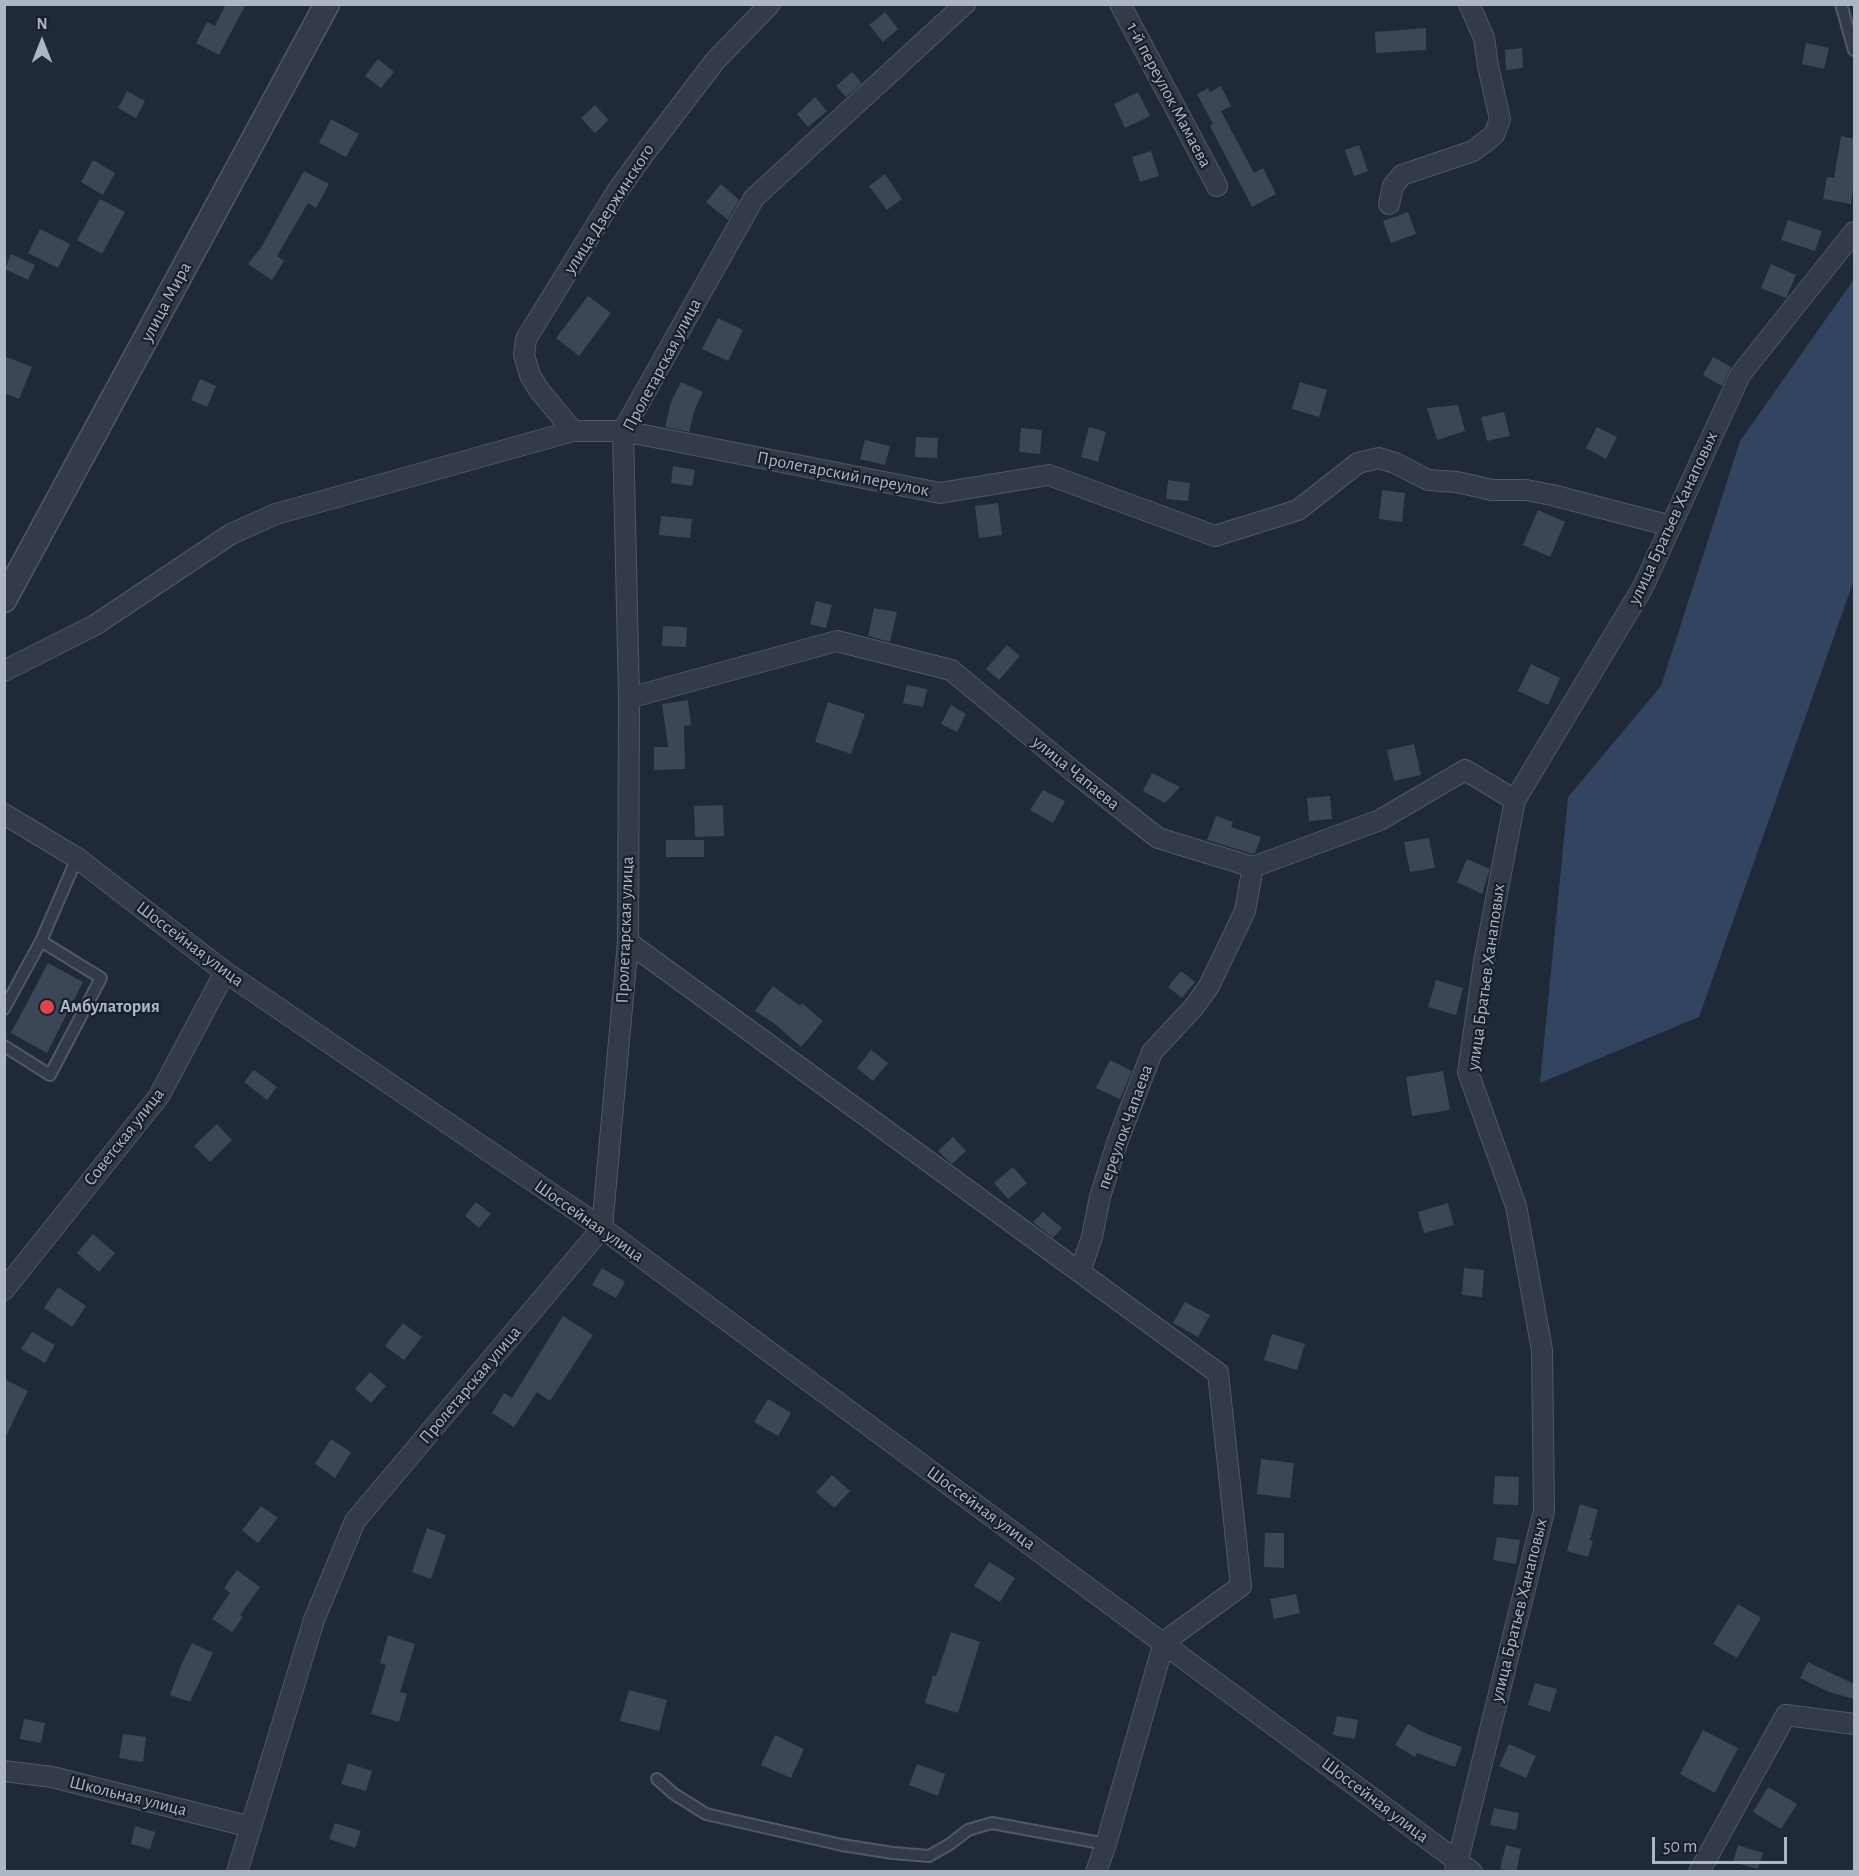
<!DOCTYPE html>
<html>
<head>
<meta charset="utf-8">
<style>
  body { margin:0 }
  #map { position:relative; width:1859px; height:1876px; overflow:hidden; background:#1f2937; font-family:"Alegreya Sans",sans-serif }
  canvas { display:block }
  .frame { position:absolute; inset:0; border:6px solid #adb6c4; pointer-events:none }
  .north { position:absolute; left:12px; top:12px; width:60px; height:60px; -webkit-text-stroke:4px #18202c; paint-order:stroke; rotate:0deg; font-size:16px; font-weight:700; line-height:24px; text-align:center; color:#adb6c4 }
  .north::after { content:''; display:block; margin:auto; width:21px; height:27px; background:#adb6c4; clip-path:polygon(50% 0,100% 100%,50% 72%,0 100%) }
  .scale { position:absolute; left:1652px; top:1837px; width:135px; height:27px; box-sizing:border-box; border:3px solid #adb6c4; border-top:0; padding-left:8px; font-size:18px; line-height:21px; white-space:nowrap; color:#adb6c4; -webkit-text-stroke:4px #18202c; paint-order:stroke }
</style>
</head>
<body>
<div id="map">
<canvas width="1859" height="1876"></canvas>
<div class="frame"></div>
<div class="north">N</div>
<div class="scale">50 m</div>
</div>
<script>
const c = document.querySelector('canvas').getContext('2d');
c.lineJoin = 'round';
function paint(path, color) { c.fillStyle = color; c.fill(path, 'evenodd'); }
const poly = rows => new Path2D(rows.map(r => 'M' + r).join(''));
function trace(path, color, width, dash) { c.strokeStyle = color; c.lineWidth = width; c.lineCap = dash ? 'butt' : 'round'; c.setLineDash(dash || []); c.stroke(path); }
function write(font, color, halo, rows, align = 'center') {
  c.font = font + ' "Alegreya Sans",sans-serif'; c.lineWidth = 4.5; c.setLineDash([]); c.textBaseline = 'middle'; c.strokeStyle = halo; c.fillStyle = color; for (const [text, x, y, turn = 0] of rows) {
    c.save(); c.translate(x, y); c.rotate((+turn || 0) * Math.PI / 180); c.textAlign = isNaN(turn) ? turn : align; if (halo) c.strokeText(text, 0, 0); c.fillText(text, 0, 0); c.restore();
  }
}
const water = poly([
  [1854,279,1854,580,1699,1017,1540,1083,1568,797,1661,686,1740,441]
]);
const building = poly([
  [226,4,246,4,219,55,196,43,207,22,215,26],
  [885,12,898,29,883,42,869,25],
  [1426,28,1426,50,1376,53,1375,32],
  [1806,43,1829,48,1824,69,1802,64],
  [1522,48,1523,68,1506,70,1505,50],
  [378,59,394,72,381,88,365,76],
  [852,72,862,83,846,97,836,86],
  [1221,86,1231,106,1221,111,1254,173,1263,168,1276,194,1252,207,1210,126,1213,124,1197,94,1208,88,1210,92],
  [127,91,145,101,136,118,118,108],
  [1138,92,1150,116,1125,128,1114,104],
  [815,97,827,111,808,127,797,114],
  [595,105,609,120,595,133,581,118],
  [331,119,359,134,346,157,319,143],
  [1841,136,1854,139,1854,182,1851,204,1823,199,1827,177,1834,178],
  [1359,145,1368,171,1354,176,1345,150],
  [1151,151,1159,176,1140,182,1132,157],
  [93,160,115,173,103,195,81,182],
  [304,171,329,184,316,208,308,203,277,256,284,261,272,280,248,264,262,246],
  [885,174,902,199,887,210,869,186],
  [721,184,739,200,728,220,706,202],
  [100,199,125,212,102,254,77,240],
  [1408,212,1416,234,1391,243,1383,221],
  [1788,220,1822,231,1815,251,1781,240],
  [40,229,70,244,58,268,28,253],
  [11,254,35,265,28,280,5,269],
  [1771,264,1796,275,1786,298,1761,288],
  [588,296,611,313,579,356,556,338],
  [718,318,743,330,728,361,702,349],
  [4,356,32,367,19,399,4,393],
  [1713,357,1731,367,1722,386,1703,375],
  [200,379,216,386,207,407,191,400],
  [681,382,703,392,695,409,689,432,665,427,671,402],
  [1300,382,1327,390,1319,417,1292,409],
  [1458,405,1465,431,1437,440,1427,408],
  [1504,412,1510,436,1487,441,1481,417],
  [1089,427,1106,432,1098,462,1081,457],
  [1597,427,1617,437,1606,459,1586,448],
  [1021,428,1042,430,1040,454,1019,452],
  [916,437,938,438,937,458,915,457],
  [865,440,890,446,885,465,860,459],
  [673,466,695,470,692,486,671,483],
  [1168,480,1190,483,1188,501,1166,499],
  [1382,490,1405,493,1402,522,1379,519],
  [998,503,1002,535,979,538,975,506],
  [1538,510,1565,522,1550,557,1523,545],
  [661,516,692,519,690,538,659,535],
  [816,601,832,605,826,628,810,624],
  [874,608,897,612,890,642,868,636],
  [663,626,687,627,686,647,662,646],
  [1007,645,1020,656,999,680,986,669],
  [1531,664,1560,678,1548,705,1518,691],
  [907,685,927,689,923,707,903,703],
  [688,700,691,725,684,726,685,769,654,770,654,747,668,747,662,704],
  [828,702,865,714,851,754,815,742],
  [951,705,966,714,957,732,941,724],
  [1414,744,1421,775,1394,781,1387,750],
  [1152,773,1180,787,1165,803,1143,791],
  [1043,790,1065,801,1053,823,1030,810],
  [1330,796,1332,819,1309,821,1307,798],
  [723,805,724,836,695,837,694,806],
  [1216,816,1233,822,1231,827,1261,837,1255,853,1253,854,1207,840],
  [1429,838,1435,868,1410,872,1404,842],
  [666,840,704,840,704,857,666,857],
  [1467,859,1490,869,1482,894,1457,882],
  [48,963,83,982,47,1053,11,1033],
  [1181,971,1195,982,1182,998,1168,987],
  [1436,980,1463,988,1456,1015,1428,1007],
  [773,986,800,1006,802,1003,823,1021,801,1047,775,1024,755,1011],
  [871,1050,888,1063,873,1081,857,1068],
  [1110,1060,1132,1071,1120,1099,1096,1088],
  [254,1070,277,1087,267,1100,244,1082],
  [1443,1071,1450,1110,1412,1116,1406,1077],
  [217,1124,232,1140,210,1162,194,1146],
  [953,1137,966,1151,952,1164,938,1151],
  [1013,1167,1027,1183,1008,1199,994,1183],
  [476,1202,491,1214,479,1228,465,1216],
  [1448,1203,1454,1225,1424,1233,1418,1212],
  [1043,1212,1062,1228,1053,1238,1033,1222],
  [93,1234,115,1253,99,1272,77,1253],
  [602,1268,625,1282,616,1298,592,1285],
  [1464,1268,1484,1270,1482,1297,1462,1295],
  [58,1287,86,1306,72,1327,44,1308],
  [1185,1302,1210,1315,1198,1337,1173,1323],
  [563,1316,593,1335,550,1401,537,1392,514,1427,492,1413,504,1393,512,1398],
  [403,1323,422,1337,404,1360,385,1346],
  [32,1332,55,1345,45,1363,21,1349],
  [1272,1334,1305,1344,1297,1370,1264,1360],
  [370,1372,386,1386,371,1403,355,1389],
  [4,1379,28,1391,4,1440],
  [768,1399,791,1413,778,1436,754,1422],
  [331,1439,351,1452,335,1478,315,1464],
  [1261,1459,1294,1463,1290,1498,1257,1494],
  [832,1475,850,1491,834,1508,816,1492],
  [1495,1476,1519,1477,1518,1505,1493,1504],
  [1580,1504,1598,1510,1590,1540,1593,1541,1588,1557,1567,1551],
  [261,1506,278,1518,258,1543,242,1530],
  [427,1528,446,1535,431,1579,412,1572],
  [1265,1533,1284,1533,1284,1568,1264,1567],
  [1497,1537,1520,1540,1516,1564,1493,1560],
  [989,1562,1015,1578,1000,1602,974,1586],
  [237,1570,260,1587,240,1615,243,1617,232,1632,212,1619,230,1593,224,1588],
  [1296,1594,1300,1613,1274,1619,1270,1599],
  [1738,1604,1761,1618,1737,1658,1713,1644],
  [951,1632,980,1642,958,1713,925,1703,933,1675,936,1676],
  [388,1635,415,1644,400,1692,407,1694,399,1722,371,1714,386,1665,380,1663],
  [192,1643,213,1653,190,1702,170,1695,181,1665],
  [1808,1662,1854,1684,1854,1699,1829,1692,1800,1678],
  [1535,1683,1557,1689,1550,1712,1528,1705],
  [629,1690,667,1700,659,1731,620,1721],
  [1337,1716,1358,1720,1355,1739,1333,1735],
  [24,1719,45,1723,41,1743,20,1739],
  [1408,1724,1427,1734,1462,1747,1455,1767,1417,1753,1415,1757,1395,1745],
  [1703,1730,1738,1748,1715,1793,1680,1774],
  [123,1734,146,1737,143,1762,119,1758],
  [775,1735,804,1749,791,1778,761,1765],
  [1509,1744,1536,1756,1526,1778,1499,1766],
  [348,1763,372,1771,366,1791,341,1784],
  [917,1764,945,1774,938,1796,909,1785],
  [1768,1787,1797,1804,1781,1829,1753,1812],
  [1494,1808,1519,1813,1516,1830,1490,1825],
  [335,1823,361,1831,355,1848,329,1839],
  [135,1826,155,1832,150,1849,131,1844],
  [1506,1845,1521,1849,1516,1872,1500,1869],
  [1738,1845,1763,1853,1758,1869,1733,1862]
]);
const service = poly([
  [1841,4,1854,50],
  [4,1009,41,941,77,858],
  [4,1046,50,1075,101,978,41,941],
  [657,1779,674,1794,706,1814,842,1845,893,1853,929,1856,950,1844,968,1830,992,1823,1106,1844]
]);
const minor = poly([
  [1120,4,1217,186],
  [1389,204,1393,186,1402,175,1473,151,1494,135,1500,119,1488,66,1484,38,1469,4],
  [573,431,539,390,530,375,524,355,526,339,616,193,644,154,715,61,770,4],
  [4,671,95,625,231,534,276,514,573,431,623,431,940,493,1049,475,1215,536,1298,510,1358,463,1379,458,1395,463,1428,480,1457,482,1492,490,1526,490,1552,495,1671,526],
  [629,698,837,641,951,670,1074,772,1158,838,1253,867,1380,820,1465,770,1515,800],
  [4,814,77,858,225,972,602,1228,1472,1872],
  [628,942,1218,1373,1241,1586,1164,1642,1106,1844,1096,1872],
  [1080,1272,1092,1237,1100,1197,1118,1140,1152,1052,1194,1007,1209,986,1245,911,1253,867],
  [4,1290,159,1096,225,972],
  [4,1771,52,1777,251,1827],
  [237,1872,314,1620,355,1521,602,1228,628,942,629,698,623,431,754,198,965,4],
  [1455,1872,1544,1511,1542,1350,1516,1206,1468,1072,1484,962,1515,800,1643,587,1740,375,1854,232],
  [1699,1872,1786,1715,1854,1724]
]);
const tertiary = poly([
  [4,600,327,4]
]);
const markers = [
  [47,1007,8,"#e0444e"]
];
const streetNames = [
  ["1-й переулок Мамаева",1169,95,62],
  ["улица Дзержинского",609,209,-57],
  ["улица Мира",166,302,-62],
  ["Пролетарская улица",662,365,-62],
  ["Пролетарский переулок",843,474,11],
  ["улица Братьев Ханаповых",1673,518,-65],
  ["улица Чапаева",1076,773,39],
  ["Пролетарская улица",625,930,-88],
  ["Шоссейная улица",190,944,37],
  ["улица Братьев Ханаповых",1486,977,-82],
  ["переулок Чапаева",1125,1127,-70],
  ["Советская улица",124,1137,-52],
  ["Шоссейная улица",589,1221,35],
  ["Пролетарская улица",470,1385,-50],
  ["Шоссейная улица",981,1508,36],
  ["улица Братьев Ханаповых",1519,1610,-76],
  ["Школьная улица",128,1796,14],
  ["Шоссейная улица",1375,1800,37]
];
const poiNames = [
  ["Амбулатория",60,1007]
];
paint(water, '#32445f');
paint(building, '#3b4757');
trace(service, '#505965', 14);
trace(minor, '#505965', 22);
trace(tertiary, '#505965', 27);
trace(service, '#333b48', 10);
trace(minor, '#333b48', 20);
trace(tertiary, '#333b48', 24);
for (const [x, y, r, color] of markers) { const dot = new Path2D(); dot.arc(x, y, r, 0, 2 * Math.PI); c.fillStyle = color; c.fill(dot); trace(dot, '#18202c', 2); }
write('18px', '#adb6c4', '#18202c', streetNames);
write('bold 18px', '#adb6c4', '#18202c', poiNames, 'left');
</script>
</body>
</html>
